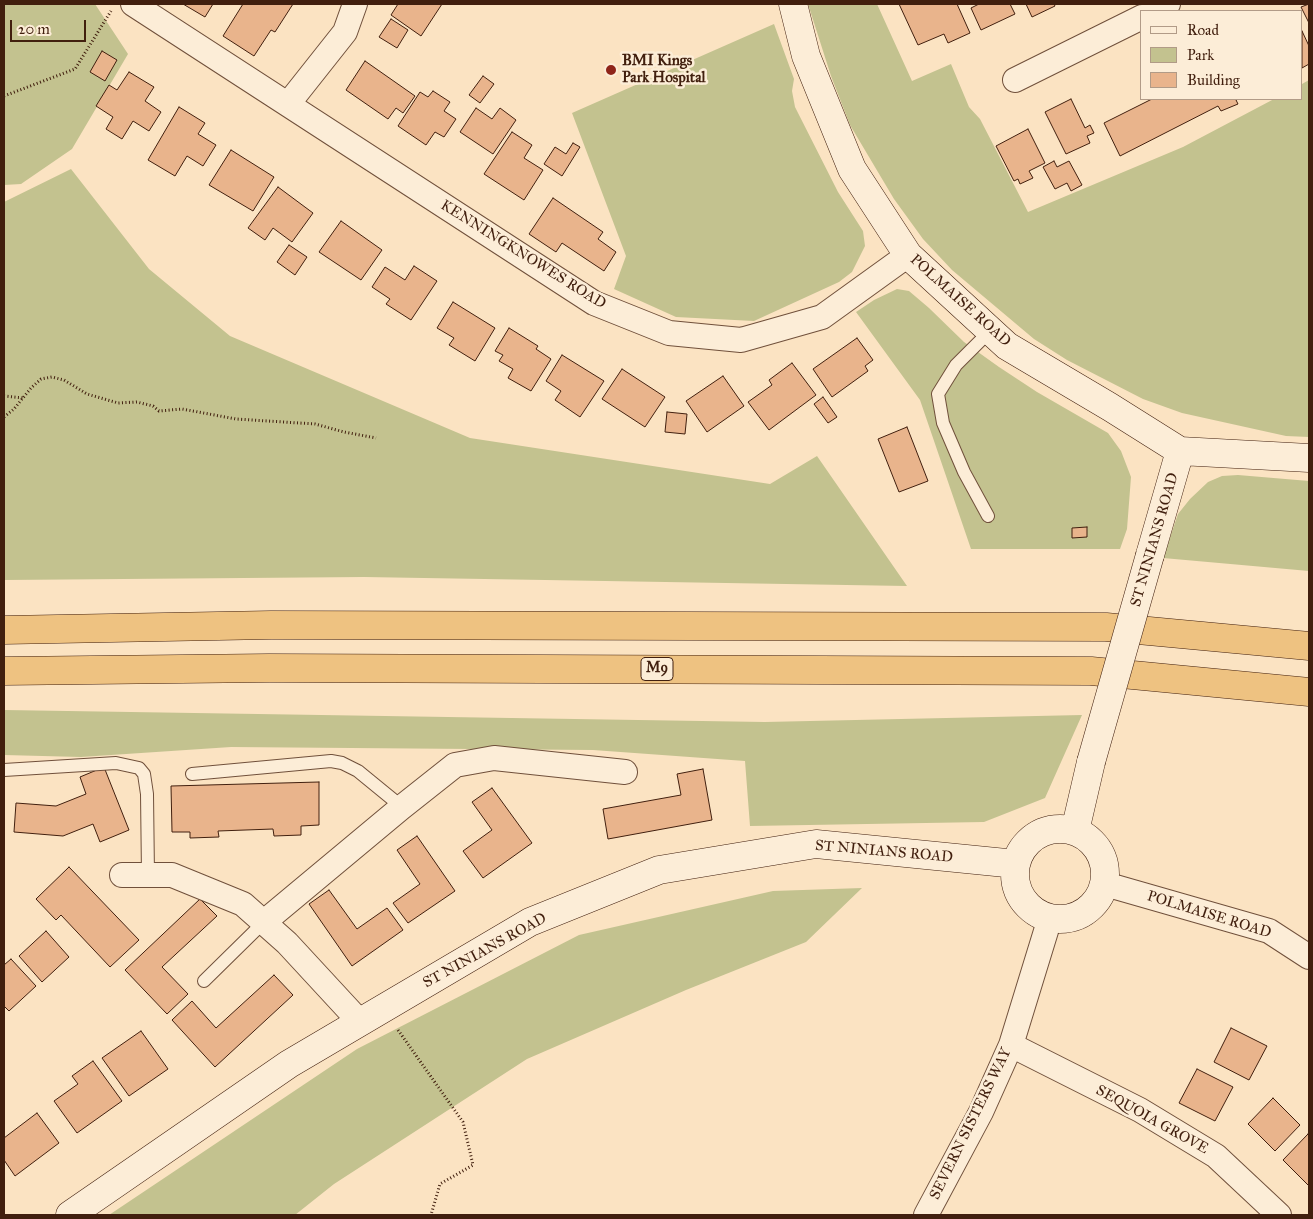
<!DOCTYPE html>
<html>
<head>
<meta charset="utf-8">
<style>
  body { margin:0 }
  #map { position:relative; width:1313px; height:1219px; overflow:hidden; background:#fbe3c2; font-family:"IM FELL Great Primer",serif }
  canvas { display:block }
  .frame { position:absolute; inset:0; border:5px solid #411f0e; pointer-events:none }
  .legend { position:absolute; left:1140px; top:10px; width:162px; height:90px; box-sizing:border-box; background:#fcedd7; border:1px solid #b19b87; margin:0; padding:6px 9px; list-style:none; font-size:15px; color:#411f0e }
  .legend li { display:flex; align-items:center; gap:10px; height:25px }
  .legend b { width:25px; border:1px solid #b19b87 }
  .scale { position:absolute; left:10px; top:20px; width:76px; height:22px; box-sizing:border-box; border:2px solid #411f0e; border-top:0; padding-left:6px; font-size:15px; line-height:18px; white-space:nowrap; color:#411f0e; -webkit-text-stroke:4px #fcedd7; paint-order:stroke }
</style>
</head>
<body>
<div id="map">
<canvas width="1313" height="1219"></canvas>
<div class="frame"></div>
<ul class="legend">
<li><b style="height:6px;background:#fcedd7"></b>Road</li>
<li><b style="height:14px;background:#c3c28f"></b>Park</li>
<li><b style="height:14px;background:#e9b48c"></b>Building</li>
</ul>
<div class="scale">20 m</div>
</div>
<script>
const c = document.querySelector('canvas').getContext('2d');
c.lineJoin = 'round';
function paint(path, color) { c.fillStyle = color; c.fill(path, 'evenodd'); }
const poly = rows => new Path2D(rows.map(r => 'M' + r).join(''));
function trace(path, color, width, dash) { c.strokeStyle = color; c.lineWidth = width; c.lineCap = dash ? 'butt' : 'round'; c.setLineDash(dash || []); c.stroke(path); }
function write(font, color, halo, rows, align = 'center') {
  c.font = font + ' "IM FELL Great Primer",serif'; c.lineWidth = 5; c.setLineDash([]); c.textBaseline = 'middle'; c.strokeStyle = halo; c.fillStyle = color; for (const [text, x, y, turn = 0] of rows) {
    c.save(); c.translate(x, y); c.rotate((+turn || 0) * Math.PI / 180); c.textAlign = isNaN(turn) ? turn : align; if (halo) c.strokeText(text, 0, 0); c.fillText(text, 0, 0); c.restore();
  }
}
const green = poly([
  [4,4,95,4,128,54,72,149,21,184,4,185],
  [808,4,877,4,912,81,951,64,969,107,980,119,1028,212,1183,147,1274,99,1302,99,1302,84,1309,80,1309,437,1286,436,1182,413,1143,399,1067,360,1034,339,952,270,923,239,894,199,850,125,831,76],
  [774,24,794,79,792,91,795,107,838,192,863,231,865,246,852,272,839,282,754,321,676,317,614,289,626,256,572,113],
  [71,169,149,269,230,336,470,438,770,484,817,456,907,586,364,577,4,580,4,202],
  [897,289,909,291,929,308,964,342,999,367,1037,392,1108,433,1121,451,1131,477,1127,529,1120,549,971,549,920,400,856,312,874,300],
  [1238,475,1309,481,1309,571,1163,558,1178,514,1190,499,1208,482,1222,476],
  [4,710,765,722,1082,715,1045,798,984,822,750,826,745,761,593,750,231,747,81,757,4,755],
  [862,888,806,942,686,990,527,1059,334,1184,295,1215,109,1215,357,1049,579,935,773,891]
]);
const building = poly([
  [183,4,213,4,205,17,183,4],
  [243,4,293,4,275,32,271,30,254,56,223,36,243,4],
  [398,4,442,4,421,36,391,15,398,4],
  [899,4,957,4,970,33,948,43,944,34,918,45,899,4],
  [979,4,1010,4,1015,14,981,30,971,8,979,4],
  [1026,4,1054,4,1055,6,1032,17,1026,4],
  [1309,4,1309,23,1301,7,1309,4],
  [391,19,408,30,397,48,379,37,391,19],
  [1302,31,1309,46,1309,64,1302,68,1302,31],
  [102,51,117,60,105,81,90,72,102,51],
  [365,61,415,96,403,113,396,108,388,119,346,90,365,61],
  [129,72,154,87,145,101,161,112,149,131,133,121,122,139,106,129,113,117,96,106,109,85,117,90,129,72],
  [483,76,494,84,480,103,469,95,483,76],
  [433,91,450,102,444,111,456,119,444,137,435,132,426,145,398,126,420,92,428,97,433,91],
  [1071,99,1085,128,1090,125,1094,133,1087,136,1090,143,1066,154,1045,112,1071,99],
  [1152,99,1239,99,1236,100,1238,104,1221,111,1218,106,1120,156,1104,123,1152,99],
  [179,107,205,123,198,134,216,145,203,166,187,156,175,176,148,160,179,107],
  [476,108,492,119,500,108,516,120,493,154,460,132,476,108],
  [1028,129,1045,163,1029,171,1033,178,1020,184,1018,179,1014,181,996,146,1028,129],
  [512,132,532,145,524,158,543,170,524,200,484,174,512,132],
  [573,143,580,147,562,176,544,164,555,147,566,154,573,143],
  [231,150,274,177,253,211,209,185,231,150],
  [1054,161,1057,167,1069,161,1082,185,1071,191,1067,183,1055,189,1043,167,1054,161],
  [278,187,313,213,292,242,273,228,265,240,248,228,278,187],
  [553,198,603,232,598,239,616,252,604,271,562,243,556,252,529,234,553,198],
  [341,221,382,250,361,280,319,252,341,221],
  [289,245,307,257,295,275,277,262,289,245],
  [414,266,437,281,411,320,386,304,390,299,372,287,385,267,405,280,414,266],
  [453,302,495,328,475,361,449,345,454,338,437,328,453,302],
  [509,328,538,346,536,349,551,359,531,391,508,378,513,369,499,361,503,355,495,351,509,328],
  [857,338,873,360,865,366,868,371,832,397,813,369,857,338],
  [562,355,604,381,580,417,555,400,561,391,546,381,562,355],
  [792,363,816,395,769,430,748,402,772,385,769,380,792,363],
  [622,369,665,397,645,427,602,399,622,369],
  [723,376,744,406,707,432,686,401,723,376],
  [823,397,837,417,828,423,814,404,823,397],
  [667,412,687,414,685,434,665,432,667,412],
  [907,427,928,481,899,492,878,439,907,427],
  [1087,527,1087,537,1072,538,1072,528,1087,527],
  [104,767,129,830,100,842,93,824,63,836,14,832,16,803,56,806,86,794,80,777,104,767],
  [703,769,712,820,608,839,603,809,681,795,677,774,703,769],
  [319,782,319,825,301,826,301,835,274,836,273,829,218,831,219,837,190,838,190,832,172,832,171,786,319,782],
  [492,788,532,843,483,878,463,851,492,830,472,802,492,788],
  [417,836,455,891,408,923,393,903,420,884,397,850,417,836],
  [69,867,139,940,110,967,61,915,56,920,36,899,69,867],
  [329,890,357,929,387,908,403,930,352,966,309,904,329,890],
  [200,899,217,916,162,967,188,994,167,1014,125,970,200,899],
  [46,931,69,957,42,982,19,956,46,931],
  [11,959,36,986,9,1011,4,1006,4,965,11,959],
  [274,975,293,995,215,1067,172,1020,192,1001,216,1028,274,975],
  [1231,1028,1267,1046,1249,1080,1214,1062,1231,1028],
  [141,1031,168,1069,129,1096,102,1058,141,1031],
  [93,1061,122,1101,77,1133,54,1101,78,1084,72,1076,93,1061],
  [1197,1069,1233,1087,1215,1121,1179,1103,1197,1069],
  [1273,1098,1300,1125,1275,1151,1248,1124,1273,1098],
  [37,1113,59,1143,15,1176,4,1160,4,1138,37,1113],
  [1308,1134,1309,1135,1309,1186,1283,1160,1308,1134]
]);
const path = poly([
  [4,96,75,69,111,11],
  [4,396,24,398],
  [4,417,14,409,31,388,41,379,52,377,64,380,87,394,118,403,137,402,153,406,159,411,182,409,236,419,315,424,344,432,376,438],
  [398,1030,463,1122,473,1165,440,1184,431,1215]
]);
const lane = poly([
  [988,516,964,472,943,423,938,394,956,365,990,331],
  [4,770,116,763,139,768,144,774,147,794,148,875],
  [192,774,331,761,342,763,358,771,402,807],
  [204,981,264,922]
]);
const street = poly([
  [133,4,594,303,669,333,741,340,822,317,908,255],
  [1153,11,1168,4],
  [1015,80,1142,17],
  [288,104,345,32,355,4],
  [122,875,172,875,243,904,287,943,360,1022],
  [1105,884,1269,931,1309,957],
  [264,922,402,807,455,765,494,758,625,772],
  [1011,1045,1140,1110,1216,1156,1279,1215],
  [926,1215,981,1112,1011,1045,1050,918]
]);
const secondary = poly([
  [793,4,806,56,852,169,908,255,1007,346,1110,407,1180,451,1309,458],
  [1150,555,1180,451],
  '1015 874a45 45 0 1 1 90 0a45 45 0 1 1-90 0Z',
  [1075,831,1091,762],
  [70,1215,289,1064,530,922,659,870,816,844,1016,864]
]);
const highway = poly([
  [4,630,271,625,1106,627,1309,646],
  [4,671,269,668,1091,671,1309,692]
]);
const secondaryBridge = poly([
  [1091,762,1150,555]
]);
const markers = [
  [611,70,6,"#8f2418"]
];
const shields = [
  [657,669,32]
];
const shieldNames = [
  ["M9",657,669]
];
const poiNames = [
  ["BMI Kings",622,61],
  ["Park Hospital",622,78]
];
const streetNames = [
  ["KENNINGKNOWES ROAD",523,255,32],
  ["POLMAISE ROAD",960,301,42],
  ["ST NINIANS ROAD",1155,540,-74],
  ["ST NINIANS ROAD",884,852,5],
  ["POLMAISE ROAD",1209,915,17],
  ["ST NINIANS ROAD",485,951,-29],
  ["SEQUOIA GROVE",1152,1120,29],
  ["SEVERN SISTERS WAY",971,1124,-64]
];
paint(green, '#c3c28f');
paint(building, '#e9b48c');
trace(building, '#411f0e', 1);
trace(lane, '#70503b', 14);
trace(street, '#70503b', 26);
trace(secondary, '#411f0e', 29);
trace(highway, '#411f0e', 29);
trace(path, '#411f0e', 3, [1, 2.5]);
trace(lane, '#fcedd7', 12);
trace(street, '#fcedd7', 24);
trace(secondary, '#fcedd7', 28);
trace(highway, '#eec281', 28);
trace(secondaryBridge, '#411f0e', 29, []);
trace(secondaryBridge, '#fcedd7', 28);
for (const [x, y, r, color] of markers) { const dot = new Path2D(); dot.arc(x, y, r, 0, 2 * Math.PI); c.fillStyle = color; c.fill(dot); trace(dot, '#fcedd7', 2); }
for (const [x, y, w] of shields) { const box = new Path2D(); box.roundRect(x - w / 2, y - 11.5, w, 23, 4); c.fillStyle = '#fcedd7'; c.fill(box); trace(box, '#411f0e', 1); }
write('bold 14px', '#411f0e', null, shieldNames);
write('bold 15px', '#411f0e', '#fcedd7', poiNames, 'left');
write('15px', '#411f0e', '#fcedd7', streetNames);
</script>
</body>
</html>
